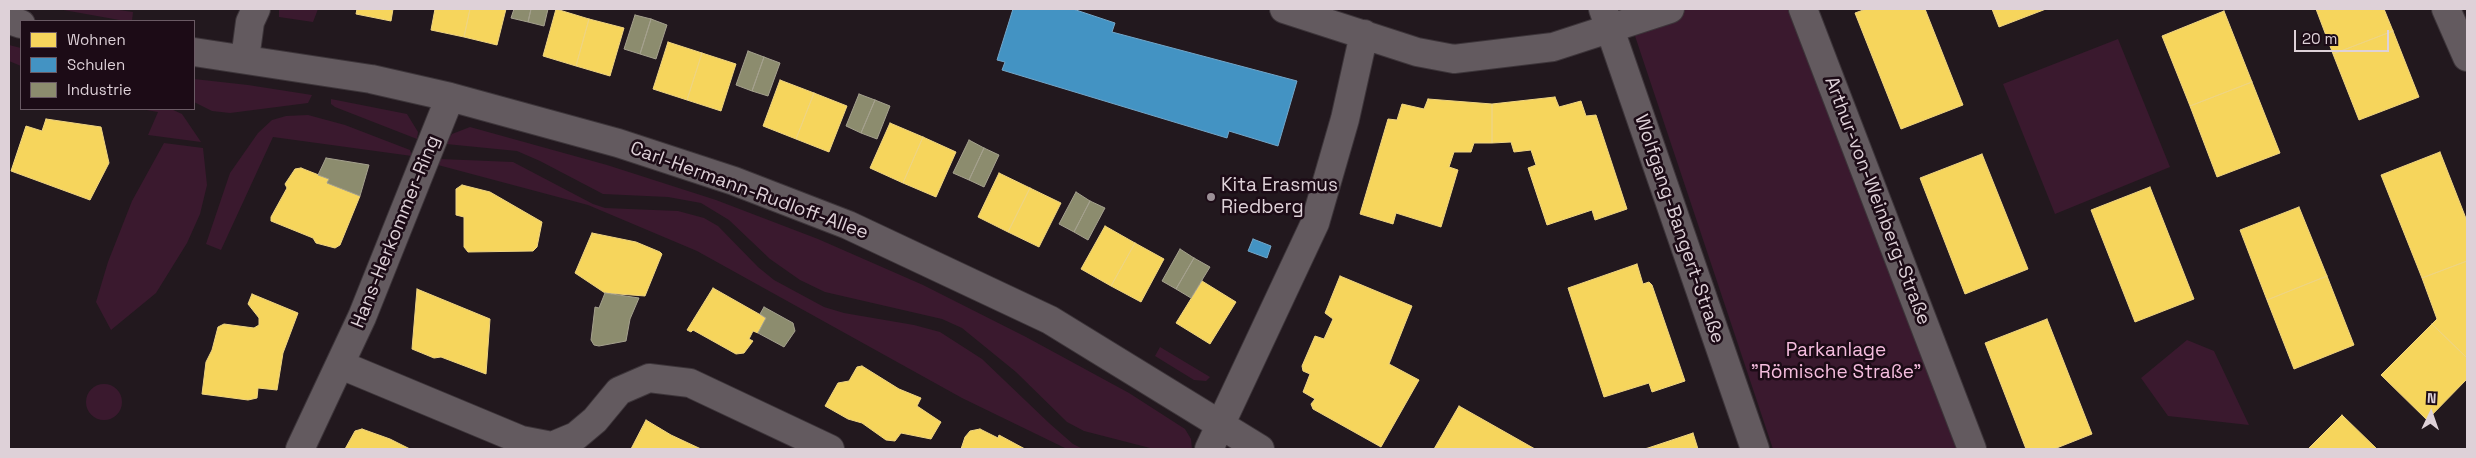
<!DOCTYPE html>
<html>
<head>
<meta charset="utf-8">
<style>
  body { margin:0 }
  #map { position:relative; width:2476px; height:458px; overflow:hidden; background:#22181e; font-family:"Space Grotesk",sans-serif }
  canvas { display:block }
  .frame { position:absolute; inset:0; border:10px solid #ded1d8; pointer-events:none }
  .legend { position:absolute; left:20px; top:20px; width:175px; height:90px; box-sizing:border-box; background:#1c0b16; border:1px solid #6a5a64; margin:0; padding:6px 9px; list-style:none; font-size:15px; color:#ded1d8 }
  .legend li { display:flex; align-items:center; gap:10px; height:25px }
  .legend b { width:25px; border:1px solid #6a5a64 }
  .north { position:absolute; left:2406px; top:388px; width:50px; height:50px; -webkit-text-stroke:4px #1c0b16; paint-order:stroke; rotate:3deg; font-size:14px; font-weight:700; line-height:20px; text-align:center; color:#ded1d8 }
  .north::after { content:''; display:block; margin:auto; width:18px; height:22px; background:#ded1d8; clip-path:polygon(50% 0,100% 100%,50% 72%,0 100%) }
  .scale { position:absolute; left:2294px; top:30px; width:95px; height:22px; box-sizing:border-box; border:2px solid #ded1d8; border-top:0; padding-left:6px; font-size:15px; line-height:18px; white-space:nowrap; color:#ded1d8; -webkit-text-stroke:4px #1c0b16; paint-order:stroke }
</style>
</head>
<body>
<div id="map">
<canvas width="2476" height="458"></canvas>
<div class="frame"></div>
<ul class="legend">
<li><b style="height:14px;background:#f6d55c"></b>Wohnen</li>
<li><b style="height:14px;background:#4393c3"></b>Schulen</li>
<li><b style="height:14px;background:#8c8c6e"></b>Industrie</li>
</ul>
<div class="north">N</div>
<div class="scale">20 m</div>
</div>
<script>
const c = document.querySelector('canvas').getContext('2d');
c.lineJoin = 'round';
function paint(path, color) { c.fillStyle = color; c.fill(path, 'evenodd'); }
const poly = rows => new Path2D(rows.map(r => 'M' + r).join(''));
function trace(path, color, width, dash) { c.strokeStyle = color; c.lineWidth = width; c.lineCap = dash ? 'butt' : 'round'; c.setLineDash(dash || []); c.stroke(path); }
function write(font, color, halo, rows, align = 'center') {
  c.font = font + ' "Space Grotesk",sans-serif'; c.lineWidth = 5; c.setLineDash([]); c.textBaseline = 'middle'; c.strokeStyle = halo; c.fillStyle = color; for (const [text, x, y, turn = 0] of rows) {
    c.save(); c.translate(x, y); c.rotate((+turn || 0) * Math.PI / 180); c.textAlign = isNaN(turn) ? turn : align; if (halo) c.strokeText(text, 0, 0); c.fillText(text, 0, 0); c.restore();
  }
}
const green = poly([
  [58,9,112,9,133,12,132,21,125,21],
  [279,9,318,9,313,22,279,17],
  [1626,9,1790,9,1959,449,1773,449],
  [2118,39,2170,167,2055,214,2003,84],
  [9,45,21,48,21,66,9,61],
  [194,79,248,85,312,95,308,103,230,113,212,111,194,102],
  [331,99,407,114,418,132,417,139,335,107,331,104],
  [141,109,171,109,182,114,201,142,148,135,158,112],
  [308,115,345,125,410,150,412,156,273,137,221,250,206,244,230,173,258,133,272,120,286,116],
  [470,127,607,165,716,200,818,239,923,285,1026,337,1129,393,1185,429,1191,439,1192,449,1154,449,1084,431,1067,422,1016,372,962,328,942,319,825,292,800,280,770,259,729,220,701,203,668,197,603,194,540,161,517,151,446,144,452,134],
  [164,143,203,148,207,185,200,214,187,243,156,293,111,330,96,302,108,262,132,201],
  [440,159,513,162,593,204,605,208,678,211,704,218,718,226,758,267,774,280,824,307,844,313,914,325,940,332,982,359,1049,423,1073,444,1083,449,1067,449,962,398,697,251,588,205,438,165],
  [2187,340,2214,351,2249,425,2168,416,2141,378],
  [1160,347,1210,377,1206,381,1194,380,1155,356],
  '86 402a18 18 0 1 1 36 0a18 18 0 1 1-36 0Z'
]);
const homes = poly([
  [357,9,393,9,391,21,356,14,357,9],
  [435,9,470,9,464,37,431,30,435,9],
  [470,9,506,9,497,45,464,37,470,9],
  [556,9,589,19,576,66,543,56,556,9],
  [1866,9,1925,9,1963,105,1901,129,1855,13,1866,9],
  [1992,9,2046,9,1999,27,1992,9],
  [2316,9,2384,9,2393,31,2333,54,2316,9],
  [2224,11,2252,82,2190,106,2162,36,2224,11],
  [589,19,624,28,610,76,576,66,589,19],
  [2393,31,2419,97,2359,120,2333,54,2393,31],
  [668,42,702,53,687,100,653,89,668,42],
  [702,53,736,64,721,111,687,100,702,53],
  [780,80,814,93,796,139,763,126,780,80],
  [2252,82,2280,153,2217,177,2190,106,2252,82],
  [814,93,847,106,829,152,796,139,814,93],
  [1555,97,1559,107,1581,101,1586,116,1596,115,1627,209,1595,220,1592,210,1547,225,1528,168,1536,165,1531,150,1514,152,1511,142,1492,143,1492,104,1555,97],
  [1428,99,1492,104,1492,143,1474,143,1471,152,1454,152,1449,167,1458,170,1441,227,1396,213,1393,224,1360,214,1388,119,1397,120,1402,104,1424,109,1428,99],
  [46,119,101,127,109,163,90,200,11,171,26,126,42,131,46,119],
  [890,123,923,137,903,183,870,168,890,123],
  [923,137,956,152,936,197,903,183,923,137],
  [2440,152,2467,221,2467,261,2422,278,2381,175,2440,152],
  [1982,154,2028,269,1965,294,1920,178,1982,154],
  [301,168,329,179,327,183,360,196,340,245,335,248,316,243,313,238,271,221,271,217,287,188,285,184,295,169,301,168],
  [999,173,1030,188,1008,232,978,217,999,173],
  [462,185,490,192,542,222,537,247,533,251,468,252,464,247,464,217,456,215,456,189,462,185],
  [2150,187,2194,299,2135,322,2091,210,2150,187],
  [1030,188,1061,203,1039,247,1008,232,1030,188],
  [2299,207,2327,276,2267,300,2240,230,2299,207],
  [1105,226,1135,243,1111,286,1081,269,1105,226],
  [592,233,636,242,660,252,662,254,645,296,605,293,575,273,592,233],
  [1135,243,1164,259,1141,302,1111,286,1135,243],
  [2467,261,2467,358,2432,324,2437,319,2422,278,2467,261],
  [1637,264,1643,284,1649,282,1652,285,1685,381,1652,392,1649,383,1604,397,1568,288,1637,264],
  [1340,276,1412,306,1389,364,1419,380,1381,447,1313,409,1311,404,1315,399,1303,392,1310,374,1303,371,1302,366,1315,336,1324,339,1333,319,1325,313,1340,276],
  [2327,276,2354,345,2294,369,2267,300,2327,276],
  [1202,281,1236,302,1210,344,1176,323,1202,281],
  [713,288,766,318,758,333,753,331,749,339,753,341,744,353,736,354,693,330,691,332,687,330,713,288],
  [417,289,490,319,486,374,441,357,434,358,412,349,417,289],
  [252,294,298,313,283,353,277,390,258,388,257,398,248,400,202,394,206,362,212,350,218,327,224,324,254,328,259,325,259,318,248,304,252,294],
  [2047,319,2092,434,2054,449,2026,449,1985,343,2047,319],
  [2432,324,2467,358,2467,379,2427,420,2381,375,2432,324],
  [862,366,899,389,921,398,917,406,941,422,931,439,901,433,895,441,886,440,862,423,848,419,825,406,838,383,849,381,857,367,862,366],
  [1459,406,1535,449,1434,449,1459,406],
  [2342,415,2377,449,2308,449,2342,415],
  [646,420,671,435,701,449,631,449,646,420],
  [362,429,390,439,410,449,345,449,355,431,362,429],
  [980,429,998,438,999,435,1025,449,961,449,965,437,970,431,980,429],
  [1693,433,1698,449,1644,449,1648,448,1693,433]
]);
const schools = poly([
  [1013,9,1073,9,1115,23,1112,32,1297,81,1278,146,1229,131,1227,138,1002,70,1005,62,997,60,1013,9],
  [1253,239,1271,246,1267,258,1248,251,1253,239]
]);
const industry = poly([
  [514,9,531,9,528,22,511,18,514,9],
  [531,9,548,9,544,26,528,22,531,9],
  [635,15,651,19,640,54,624,49,635,15],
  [651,19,667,25,656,59,640,54,651,19],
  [748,51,764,57,752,91,736,85,748,51],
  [764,57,780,63,768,96,752,91,764,57],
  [859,94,875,100,861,133,846,126,859,94],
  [875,100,890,106,877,139,861,133,875,100],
  [969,140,984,148,969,180,953,173,969,140],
  [984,148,999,155,984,187,969,180,984,148],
  [326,158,369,165,360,196,327,183,329,179,318,175,326,158],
  [1076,192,1090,201,1074,232,1059,224,1076,192],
  [1090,201,1105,208,1088,240,1074,232,1090,201],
  [1180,249,1194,258,1176,289,1162,281,1180,249],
  [1194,258,1210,267,1191,298,1176,289,1194,258],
  [605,293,639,298,630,319,626,341,599,346,594,345,591,340,595,307,599,308,605,293],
  [764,307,793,323,795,331,784,347,758,333,766,318,760,314,764,307]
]);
const minor = poly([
  [1284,9,1417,52,1454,59,1553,47,1670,9],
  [1603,9,1755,449],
  [1803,9,1972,449],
  [2446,9,2467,57],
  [9,20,21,24],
  [194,52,371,79,450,97,618,143,734,181,848,225,1050,320,1260,449],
  [245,59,250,22,256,9],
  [341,365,521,440,552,446,576,436,595,420,619,391,649,378,690,383,830,449],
  [300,449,362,317,450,97],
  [1209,449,1315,223,1345,119,1364,34]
]);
const markers = [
  [1211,197,5,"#9c9097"]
];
const poiNames = [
  ["Kita Erasmus",1221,186],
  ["Riedberg",1221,208]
];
const streetNames = [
  ["Carl-Hermann-Rudloff-Allee",749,191,20],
  ["Arthur-von-Weinberg-Straße",1877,201,69],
  ["Wolfgang-Bangert-Straße",1679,229,71],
  ["Hans-Herkommer-Ring",396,232,-68]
];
const parkNames = [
  ["Parkanlage",1836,351],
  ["\"Römische Straße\"",1836,373]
];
paint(green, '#3a192e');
paint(homes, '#f6d55c');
trace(homes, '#efd481', 1);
paint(schools, '#4393c3');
trace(schools, '#72a6c9', 1);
paint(industry, '#8c8c6e');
trace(industry, '#a5a18e', 1);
trace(minor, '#3d353a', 30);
trace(minor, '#635a5f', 28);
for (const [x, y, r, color] of markers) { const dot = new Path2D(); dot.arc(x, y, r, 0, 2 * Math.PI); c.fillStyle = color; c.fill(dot); trace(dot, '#1c0b16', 2); }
write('19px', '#ded1d8', '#1c0b16', poiNames, 'left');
write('19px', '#ded1d8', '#1c0b16', streetNames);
write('19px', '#f5bdde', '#1c0b16', parkNames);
</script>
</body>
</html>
